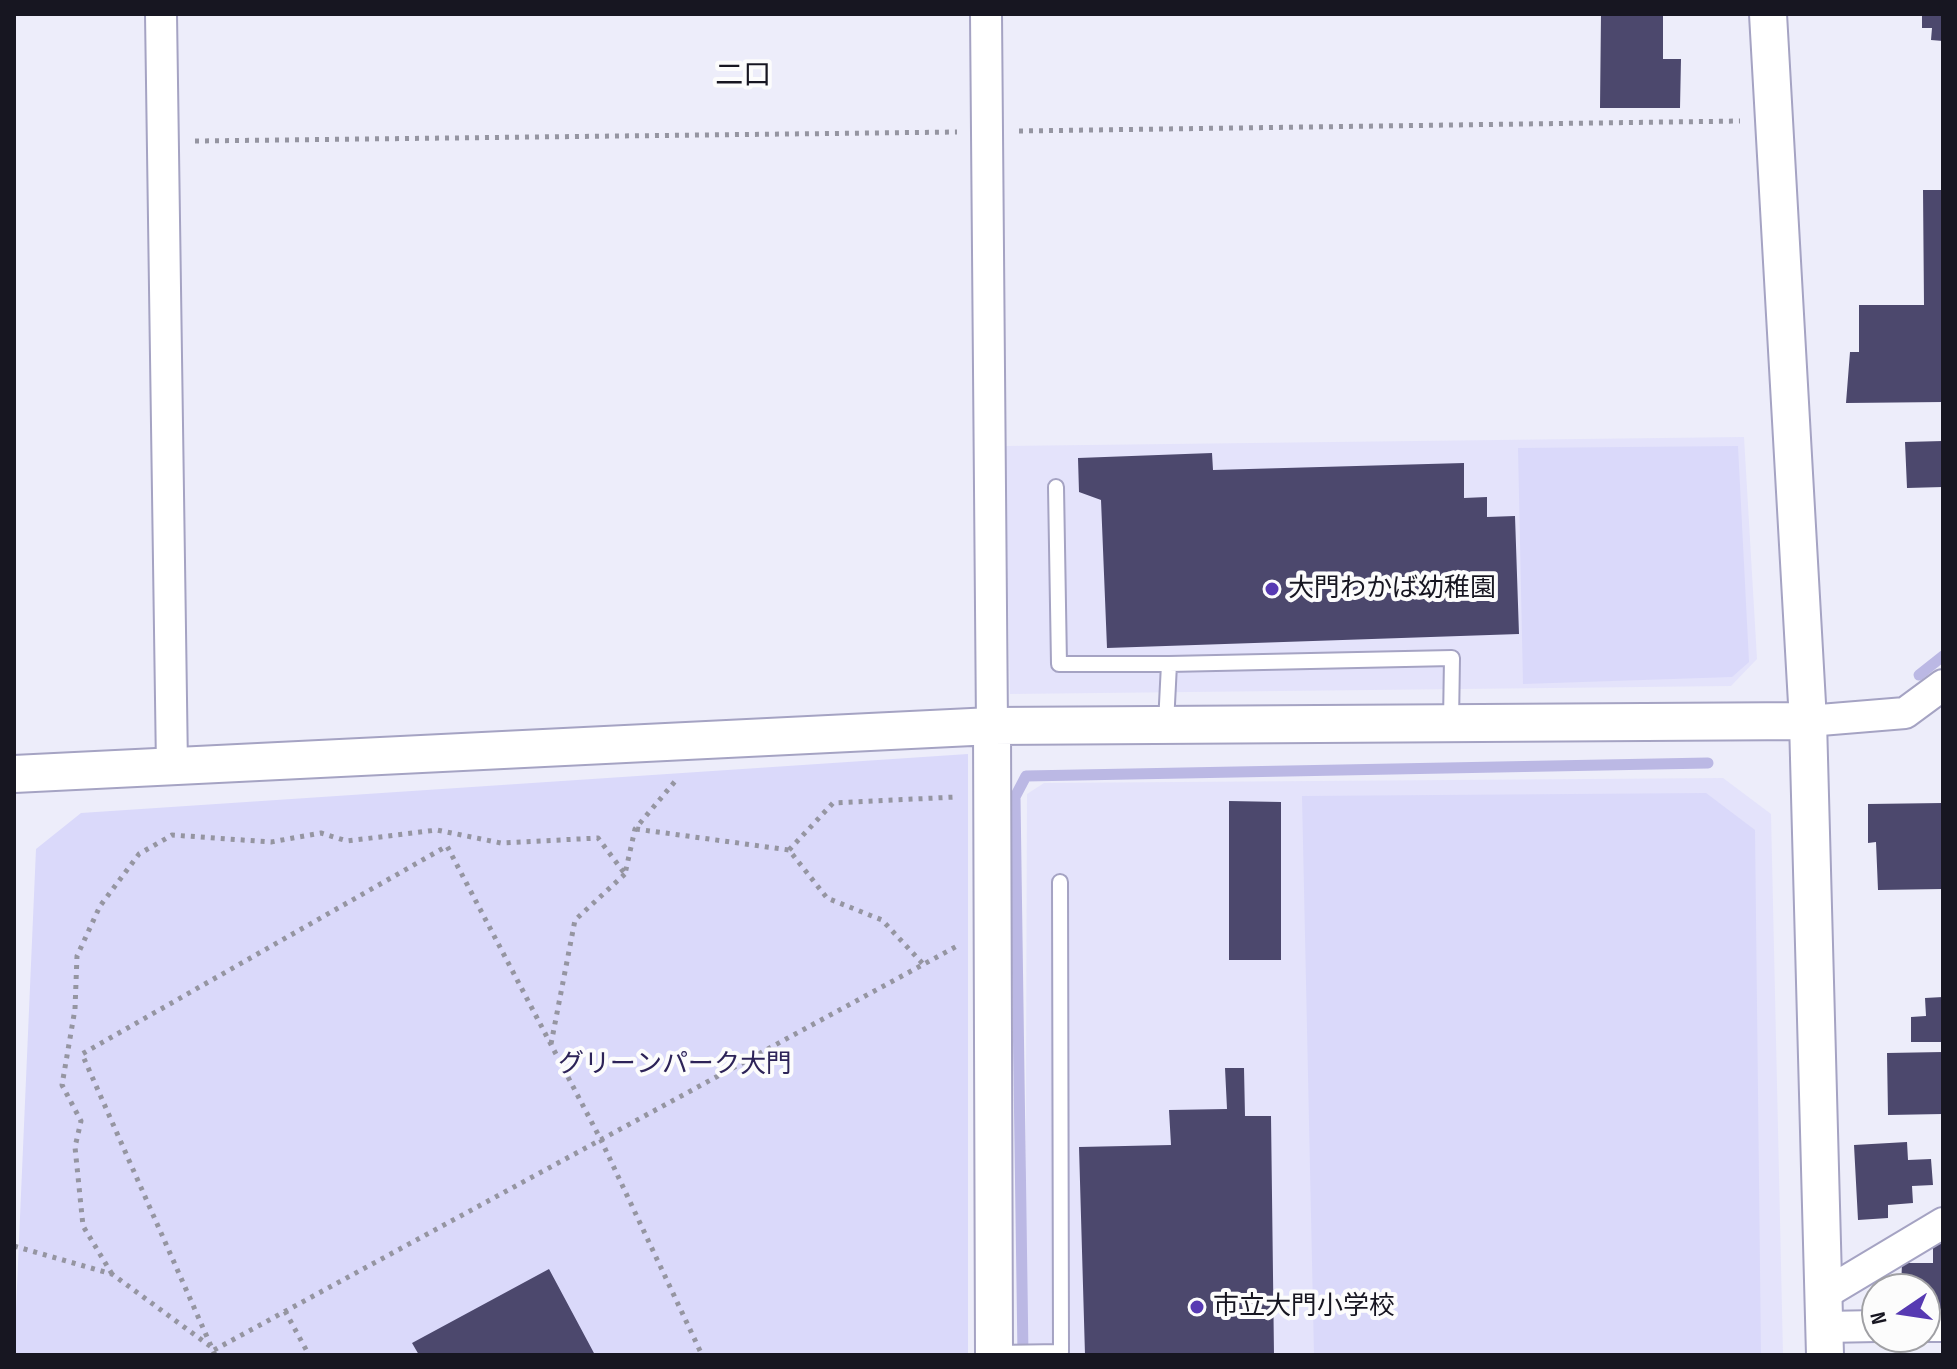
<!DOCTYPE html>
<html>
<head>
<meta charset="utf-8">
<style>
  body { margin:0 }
  #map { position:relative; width:1957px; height:1369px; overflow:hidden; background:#ededfa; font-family:"Sofia Sans Condensed",sans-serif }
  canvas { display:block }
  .frame { position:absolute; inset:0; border:16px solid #171621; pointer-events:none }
  .north { position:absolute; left:1861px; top:1273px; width:80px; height:80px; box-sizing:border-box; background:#fcfcfc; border:2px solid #a0a0a4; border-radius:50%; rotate:257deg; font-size:22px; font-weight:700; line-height:32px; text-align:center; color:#171621 }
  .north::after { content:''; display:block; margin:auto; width:28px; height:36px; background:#573ab2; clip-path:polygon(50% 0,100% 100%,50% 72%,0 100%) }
</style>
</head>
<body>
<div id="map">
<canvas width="1957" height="1369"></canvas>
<div class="frame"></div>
<div class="north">N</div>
</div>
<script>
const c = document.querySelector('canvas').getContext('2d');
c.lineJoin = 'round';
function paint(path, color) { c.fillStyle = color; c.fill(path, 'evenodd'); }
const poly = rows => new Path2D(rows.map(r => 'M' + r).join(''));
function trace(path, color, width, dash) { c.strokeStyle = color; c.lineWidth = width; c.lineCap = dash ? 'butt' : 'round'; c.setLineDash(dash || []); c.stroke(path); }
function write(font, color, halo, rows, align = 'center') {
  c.font = font + ' "Sofia Sans Condensed","Noto Sans JP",sans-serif'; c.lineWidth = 8; c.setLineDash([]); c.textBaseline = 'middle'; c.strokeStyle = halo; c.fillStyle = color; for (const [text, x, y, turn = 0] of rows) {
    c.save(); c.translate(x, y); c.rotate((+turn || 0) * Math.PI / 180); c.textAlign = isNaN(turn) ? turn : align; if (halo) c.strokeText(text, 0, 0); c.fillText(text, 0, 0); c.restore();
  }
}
const built = poly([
  [1744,437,1757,659,1731,686,1010,694,1005,446],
  [1723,778,1771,814,1783,1355,1025,1355,1027,794,1044,783]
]);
const green = poly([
  [1738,446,1749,662,1732,677,1523,684,1518,448],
  [968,754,968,1355,14,1355,36,849,81,813],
  [1706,793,1755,830,1761,1355,1314,1355,1302,796]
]);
const stream = poly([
  [1919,675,1943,656],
  [1023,1355,1015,797,1026,776,1708,763]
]);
const building = poly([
  [1601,14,1663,14,1663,59,1681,59,1680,108,1600,108],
  [1922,14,1943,14,1943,41,1931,40,1932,28,1922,28],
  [1923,190,1943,190,1943,402,1846,403,1850,352,1859,352,1859,305,1924,305],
  [1943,441,1943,487,1907,488,1905,442],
  [1212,453,1213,470,1464,463,1464,498,1487,497,1487,517,1515,516,1519,634,1107,648,1101,500,1079,492,1078,458],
  [1229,801,1281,802,1281,960,1229,960],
  [1943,803,1943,889,1878,890,1876,842,1868,843,1868,804],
  [1943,997,1943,1042,1911,1042,1911,1017,1926,1016,1925,998],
  [1943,1052,1943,1114,1888,1115,1887,1053],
  [1225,1068,1244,1068,1245,1116,1271,1116,1274,1355,1085,1355,1079,1147,1171,1145,1169,1110,1227,1109],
  [1907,1142,1908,1160,1931,1159,1933,1185,1912,1186,1913,1203,1888,1205,1888,1218,1858,1220,1854,1145],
  [1933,1242,1943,1243,1943,1309,1925,1308,1925,1289,1901,1289,1902,1263,1933,1263],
  [549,1269,595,1355,419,1355,412,1343]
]);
const path = poly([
  [1019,131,1740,121],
  [195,141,957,132],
  [636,829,789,850,827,898,882,920,924,965],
  [789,850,833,803,956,797],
  [551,1044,575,920,625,874],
  [14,1246,112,1274,214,1349],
  [112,1274,83,1226,75,1147,81,1121,62,1085,75,1009,77,956,100,906,139,854,172,835,271,842,321,833,347,841,437,830,501,843,598,838,625,874,635,829,677,779],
  [285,1311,309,1355],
  [214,1350,959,945],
  [215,1355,82,1054,447,846,601,1140,702,1355]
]);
const service = poly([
  [1056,487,1059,664,1169,664,1166,724],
  [1169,664,1452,658,1451,722],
  [995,1353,1061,1352,1060,882]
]);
const minor = poly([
  [161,14,172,767],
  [986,14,992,726],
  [1808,721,1905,713,1943,685],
  [1826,1293,1943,1223],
  [1925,1326,1943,1326],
  [1825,1327,1877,1326]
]);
const tertiary = poly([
  [1768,14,1808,721,1825,1355],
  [992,726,994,1355],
  [14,774,992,726,1808,721]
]);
const markers = [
  [1272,589,8,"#573ab2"],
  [1197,1307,8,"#573ab2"]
];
const poiNames = [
  ["大門わかば幼稚園",1288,589],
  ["市立大門小学校",1213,1307]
];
const parkNames = [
  ["グリーンパーク大門",675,1065]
];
const neighbourhoodNames = [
  ["二口",743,77]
];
paint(built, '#e4e3fb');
paint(green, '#dad9fa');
trace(stream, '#bbb8e4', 11);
paint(building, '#4c486d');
trace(service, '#a5a3c3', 18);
trace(minor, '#a5a3c3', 34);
trace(tertiary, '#a5a3c3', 40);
trace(path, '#9595a1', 5, [4, 6]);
trace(service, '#fff', 14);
trace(minor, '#fff', 30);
trace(tertiary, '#fff', 36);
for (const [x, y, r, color] of markers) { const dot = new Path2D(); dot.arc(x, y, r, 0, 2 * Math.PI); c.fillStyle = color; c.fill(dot); trace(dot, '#fcfcfc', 3); }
write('26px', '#171621', '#fcfcfc', poiNames, 'left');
write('26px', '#2d2358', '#fcfcfc', parkNames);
write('28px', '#171621', '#fcfcfc', neighbourhoodNames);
</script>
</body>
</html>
